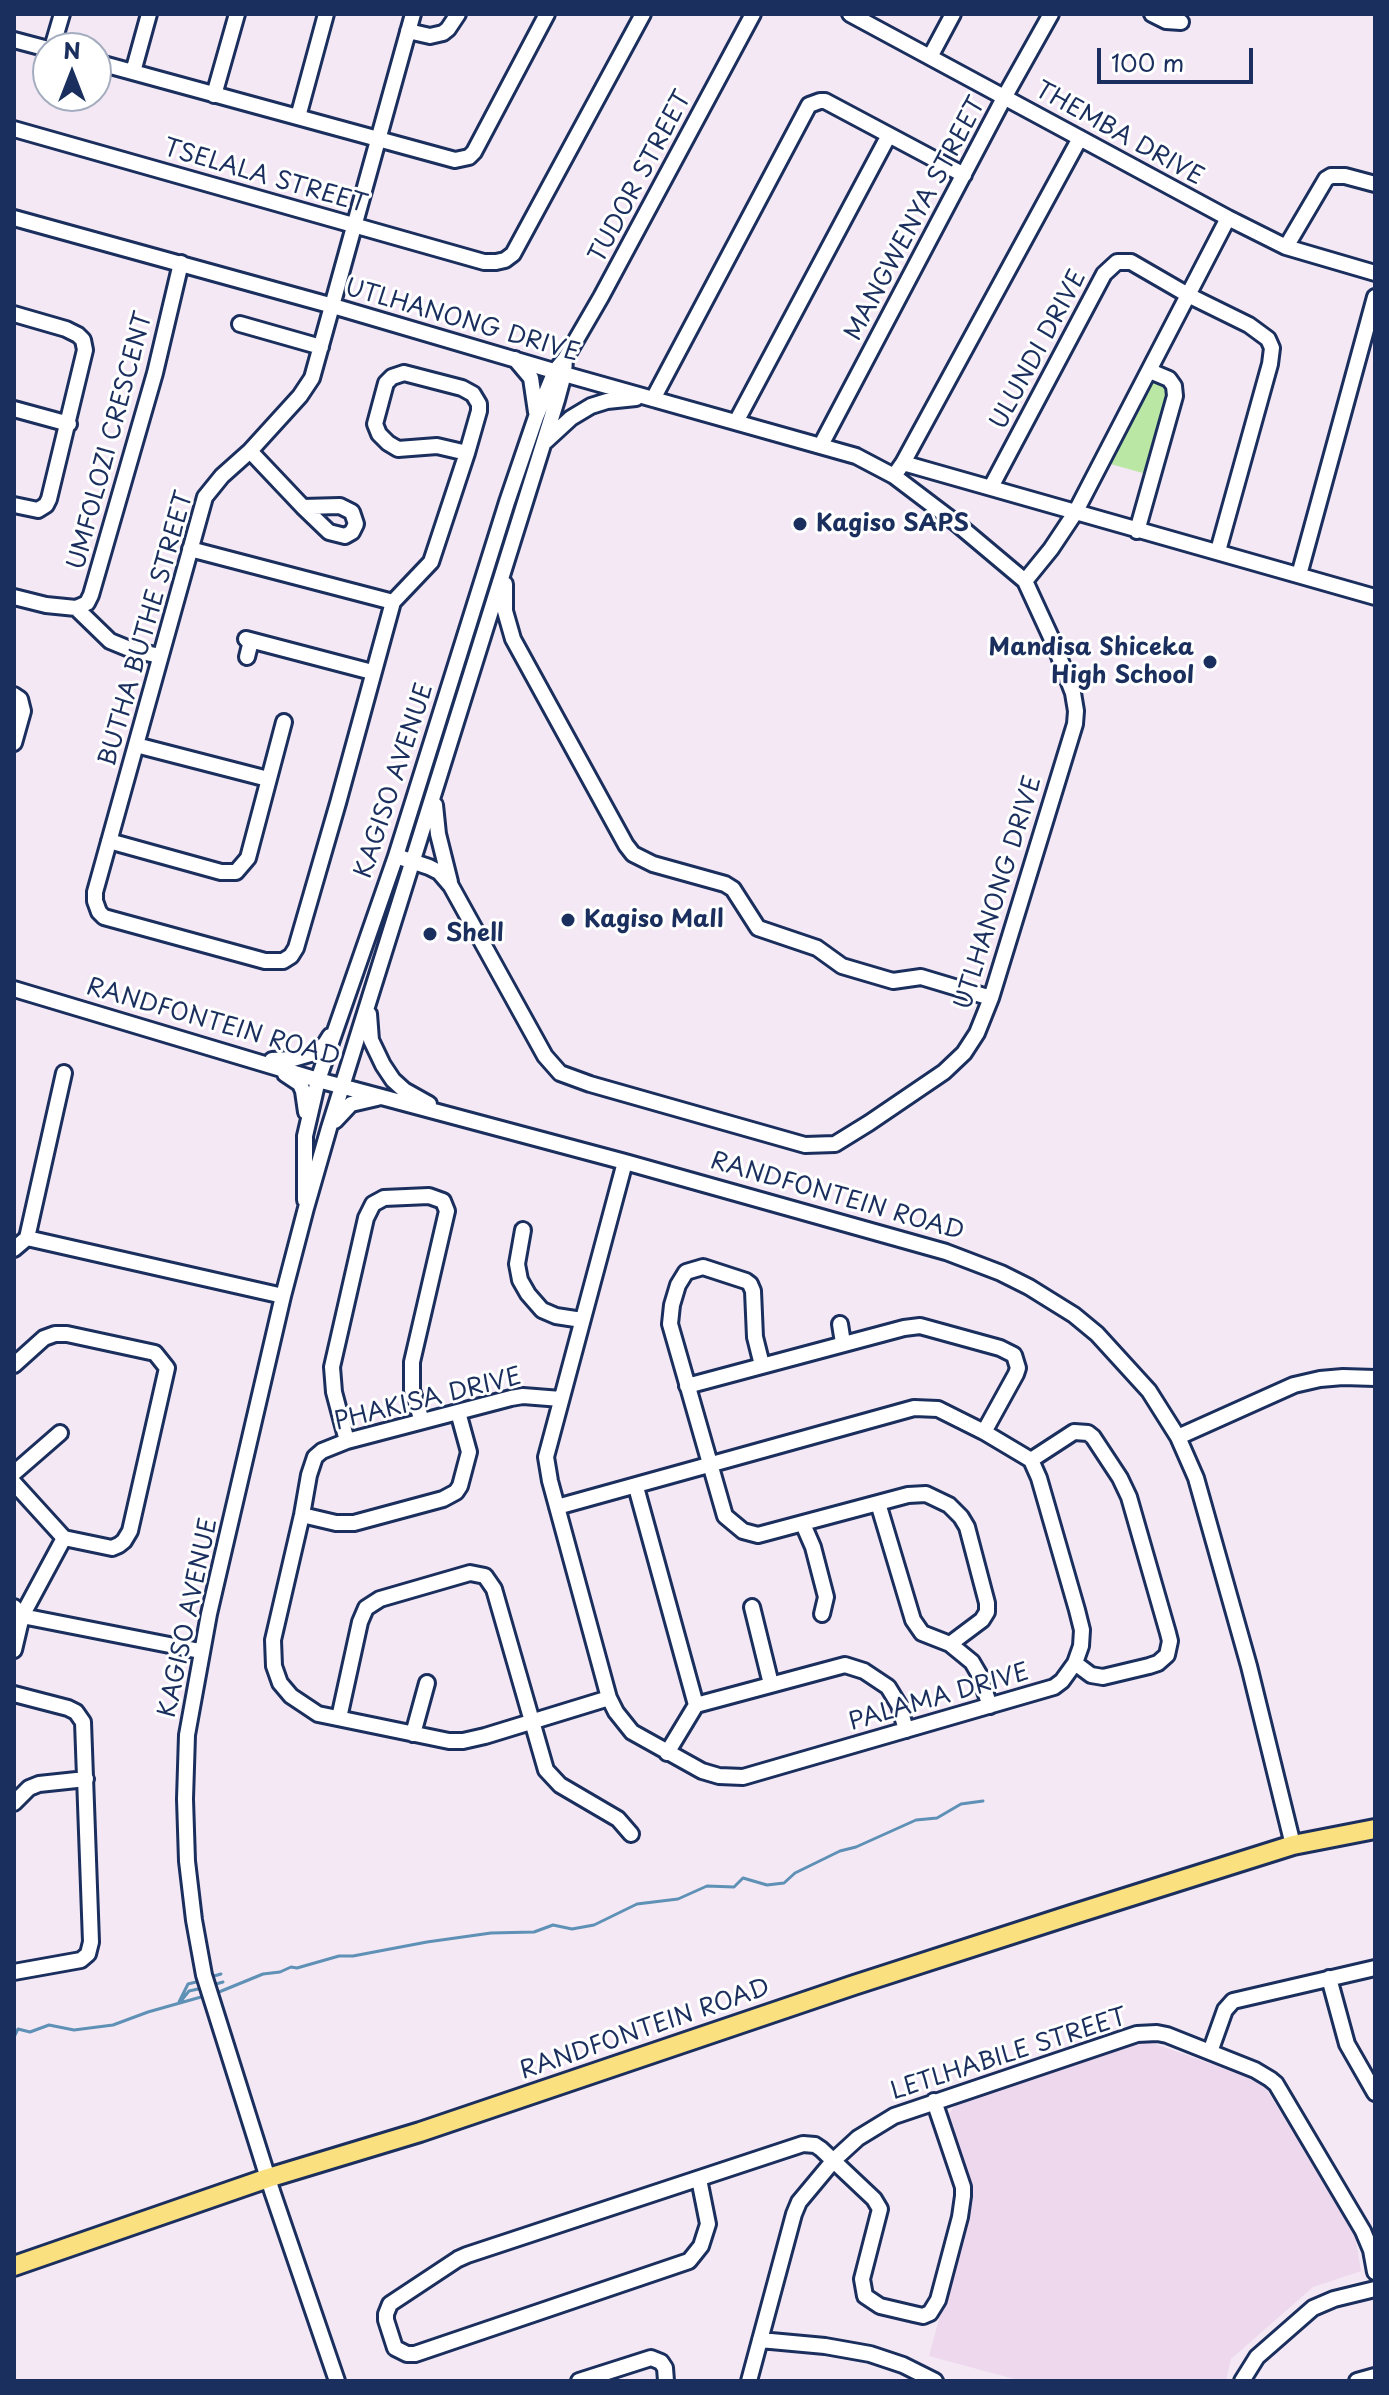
<!DOCTYPE html>
<html>
<head>
<meta charset="utf-8">
<style>
  body { margin:0 }
  #map { position:relative; width:1389px; height:2395px; overflow:hidden; background:#f4e8f4; font-family:"Playpen Sans",sans-serif }
  canvas { display:block }
  .frame { position:absolute; inset:0; border:16px solid #1b2f5e; pointer-events:none }
  .north { position:absolute; left:32px; top:32px; width:80px; height:80px; box-sizing:border-box; background:#fff; border:2px solid #a4acbf; border-radius:50%; rotate:0deg; font-size:22px; font-weight:700; line-height:32px; text-align:center; color:#1b2f5e }
  .north::after { content:''; display:block; margin:auto; width:28px; height:36px; background:#1b2f5e; clip-path:polygon(50% 0,100% 100%,50% 72%,0 100%) }
  .scale { position:absolute; left:1097px; top:48px; width:156px; height:36px; box-sizing:border-box; border:4px solid #1b2f5e; border-top:0; padding-left:10px; font-size:24px; line-height:28px; white-space:nowrap; color:#1b2f5e; -webkit-text-stroke:6px #fff; paint-order:stroke }
</style>
</head>
<body>
<div id="map">
<canvas width="1389" height="2395"></canvas>
<div class="frame"></div>
<div class="north">N</div>
<div class="scale">100 m</div>
</div>
<script>
const c = document.querySelector('canvas').getContext('2d');
c.lineJoin = 'round';
function paint(path, color) { c.fillStyle = color; c.fill(path, 'evenodd'); }
const poly = rows => new Path2D(rows.map(r => 'M' + r).join(''));
function trace(path, color, width, dash) { c.strokeStyle = color; c.lineWidth = width; c.lineCap = dash ? 'butt' : 'round'; c.setLineDash(dash || []); c.stroke(path); }
function write(font, color, halo, rows, align = 'center') {
  c.font = font + ' "Playpen Sans",sans-serif'; c.lineWidth = 6; c.setLineDash([]); c.textBaseline = 'middle'; c.strokeStyle = halo; c.fillStyle = color; for (const [text, x, y, turn = 0] of rows) {
    c.save(); c.translate(x, y); c.rotate((+turn || 0) * Math.PI / 180); c.textAlign = isNaN(turn) ? turn : align; if (halo) c.strokeText(text, 0, 0); c.fillText(text, 0, 0); c.restore();
  }
}
const built = poly([
  [1147,2041,1262,2082,1355,2235,1361,2271,1313,2287,1231,2359,1226,2381,1022,2381,929,2356,973,2194,945,2118,956,2105]
]);
const green = poly([
  [1149,378,1166,382,1170,396,1146,474,1107,463]
]);
const stream = poly([
  [214,1976,221,1974],
  [216,1984,223,1982],
  [219,1992,263,1974,280,1972,291,1967,297,1968,339,1956,353,1956,427,1942,491,1933,534,1932,553,1925,572,1929,594,1925,637,1904,678,1899,707,1886,734,1887,743,1878,767,1885,784,1883,795,1873,840,1851,856,1847,916,1820,937,1818,961,1804,983,1801],
  [181,2001,189,1991,198,1989],
  [179,2002,188,1984,196,1982],
  [14,2037,18,2029,30,2032,49,2025,74,2030,113,2025,148,2012,201,1997]
]);
const minor = poly([
  [850,14,1228,218,1286,247,1375,273],
  [1152,14,1166,21,1181,22],
  [408,31,430,36,443,33,448,29,458,14],
  [14,40,48,49],
  [52,48,62,14],
  [930,57,953,14],
  [96,62,455,160,469,157,474,152,547,14],
  [133,72,149,14],
  [214,95,237,14],
  [298,117,326,14],
  [14,129,484,262,496,262,505,260,513,254,643,14],
  [14,218,333,306,564,374,856,456,894,476,956,523,1025,581,1055,646,1073,693,1076,711,1075,724,991,998,977,1033,964,1053,944,1072,869,1123,835,1144,805,1145,590,1084,560,1073,545,1056,451,886,439,872,429,867,396,856],
  [1286,247,1326,179,1331,176,1345,176,1375,184],
  [14,314,66,329,78,335,83,340,85,350,49,499,46,505,38,510,14,505],
  [240,324,321,347],
  [515,359,531,378,536,412],
  [404,373,462,388,473,394,479,404,479,411,467,453,437,446,398,449,388,443,379,434,375,424,386,383,392,377,404,373],
  [653,399,809,105,820,101,825,101,964,175],
  [14,409,69,424],
  [736,422,889,135],
  [546,441,571,418,591,406,607,401,636,398],
  [821,445,1005,96,1051,14],
  [250,451,303,507,329,532,345,536,352,532,356,524,352,512,340,506,303,507],
  [903,463,1080,138],
  [894,476,903,463,1375,597],
  [991,487,1104,274,1117,262,1131,262,1188,295,1249,325,1268,339,1272,348,1270,364,1218,551],
  [1137,531,1175,396,1174,386,1169,379,1150,371],
  [190,549,393,602],
  [1299,575,1375,297],
  [1025,581,1051,549,1075,513,1228,218],
  [505,584,505,611,513,639,626,845,633,854,653,864,725,884,733,889,758,928,817,948,842,966,893,981,921,977,991,998],
  [14,597,46,605,76,608,87,603,91,595,155,373,181,263],
  [393,602,338,803,296,948,291,956,283,961,265,961,104,917,99,912,95,901,95,892,205,497,222,476,250,451,300,396,312,378,413,14],
  [393,602,431,562,467,453],
  [76,608,110,641,132,650,160,656],
  [246,639,372,672],
  [247,657,251,641],
  [14,695,20,699,23,711,14,743],
  [136,745,268,779],
  [435,805,438,834,450,882],
  [109,841,221,872,236,872,248,858,284,722],
  [14,989,318,1080,625,1162,946,1252,1001,1273,1029,1287,1074,1315,1097,1334,1149,1391,1178,1437,1196,1478,1249,1666,1293,1845],
  [369,1014,371,1040,383,1065,393,1080,404,1090,429,1104],
  [272,1060,293,1059,314,1053,325,1044,330,1036],
  [285,1074,300,1084,303,1091,306,1112],
  [335,1121,351,1104,377,1098],
  [305,1200,305,1136,318,1080,396,856,507,502,536,417,555,371,565,359,601,297,753,14],
  [523,1230,517,1264,520,1280,528,1294,542,1310,556,1316,582,1320],
  [27,1238,64,1073],
  [14,1249,27,1238,283,1296],
  [840,1324,843,1343],
  [14,1365,44,1338,55,1334,67,1334,155,1353,167,1368,130,1531,124,1541,119,1545,112,1548,64,1538,14,1483],
  [762,1365,755,1337,753,1291,750,1284,746,1281,703,1267,686,1272,678,1285,672,1305,670,1324,725,1516,743,1531,758,1535,908,1495,926,1494,949,1505,961,1517,967,1527,987,1603,987,1612,982,1620,950,1644],
  [687,1386,904,1328,920,1326,1000,1348,1014,1355,1018,1368,1016,1374,984,1432],
  [561,1399,523,1396,511,1398,347,1441,322,1451,315,1457,309,1475,302,1515,273,1640,274,1666,280,1683,291,1696,318,1714,449,1741,463,1741,485,1736,609,1698],
  [1178,1437,1294,1385,1320,1379,1343,1377,1375,1378],
  [347,1441,334,1392,332,1367,366,1218,373,1204,384,1198,429,1196,443,1201,447,1211,412,1362,412,1390,422,1421],
  [1031,1460,1074,1432,1088,1433,1093,1437,1120,1478,1129,1497,1168,1633,1170,1641,1167,1655,1158,1663,1149,1666,1103,1677,1091,1675,1075,1663],
  [14,1473,60,1433],
  [636,1487,696,1705,667,1753],
  [878,1503,913,1620,922,1633,950,1644,972,1662,979,1674,990,1706],
  [557,1507,914,1408,938,1409,984,1432,1031,1460,1039,1478,1077,1610,1082,1630,1081,1646,1075,1663,1062,1681,1054,1687,743,1777,719,1776,702,1771,632,1732,616,1712,609,1698,550,1481,546,1457,625,1162],
  [302,1515,336,1523,354,1523,443,1499,456,1492,460,1486,469,1452,458,1412],
  [803,1524,813,1547,826,1597,822,1614],
  [14,1607,22,1616,200,1651],
  [752,1607,771,1684],
  [14,1650,22,1616,64,1538],
  [14,1694,68,1708,76,1712,83,1722,91,1942,88,1954,81,1960,14,1972],
  [696,1705,845,1665,864,1671,888,1687,899,1705,906,1730],
  [339,1718,360,1622,366,1608,380,1599,470,1573,485,1576,494,1589,546,1770,560,1785,618,1819,631,1834],
  [413,1734,427,1683],
  [14,1803,29,1788,39,1784,86,1779],
  [1329,1978,1347,2044,1375,2093],
  [1210,2052,1225,2010,1233,2001,1375,1968],
  [699,2179,708,2224,701,2246,689,2261,415,2354,407,2354,395,2348,386,2320,386,2314,390,2304,458,2259,467,2255,803,2144,815,2145,821,2149,874,2199,880,2209,862,2279,865,2296,880,2306,914,2314,923,2316,930,2313,938,2300,960,2217,963,2196,963,2187,934,2101],
  [760,2340,825,2346,870,2354,903,2365,935,2381],
  [337,2381,272,2191,204,1975,194,1920,187,1861,185,1799,187,1735,209,1614,283,1296,306,1208,329,1128,557,400,564,374,565,359],
  [579,2381,651,2358,661,2362,665,2368,666,2381],
  [749,2381,794,2214,799,2202,834,2160,858,2138,894,2116,1137,2034,1157,2033,1167,2035,1255,2070,1270,2079,1276,2084,1363,2231,1371,2250,1375,2272],
  [1242,2381,1257,2357,1313,2308,1334,2299,1375,2289],
  [1357,2381,1375,2376]
]);
const major = poly([
  [14,2266,268,2178,420,2132,854,1985,1071,1915,1293,1845,1375,1829]
]);
const markers = [
  [800,524,8,"#1b2f5e"],
  [1210,662,8,"#1b2f5e"],
  [568,920,8,"#1b2f5e"],
  [430,934,8,"#1b2f5e"]
];
const streetNames = [
  ["THEMBA DRIVE",1119,134,29],
  ["TSELALA STREET",265,177,16],
  ["TUDOR STREET",641,177,-62],
  ["MANGWENYA STREET",916,219,-62],
  ["UTLHANONG DRIVE",462,321,16],
  ["ULUNDI DRIVE",1039,350,-62],
  ["UMFOLOZI CRESCENT",111,441,-75],
  ["BUTHA BUTHE STREET",147,629,-74],
  ["KAGISO AVENUE",395,781,-72],
  ["UTLHANONG DRIVE",999,893,-73],
  ["RANDFONTEIN ROAD",213,1023,16],
  ["RANDFONTEIN ROAD",837,1197,16],
  ["PHAKISA DRIVE",428,1400,-14],
  ["KAGISO AVENUE",189,1618,-78],
  ["PALAMA DRIVE",939,1698,-16],
  ["RANDFONTEIN ROAD",645,2030,-19],
  ["LETLHABILE STREET",1009,2055,-18]
];
const poiNames = [
  ["Kagiso SAPS",816,524],
  ["Mandisa Shiceka",1194,648,"right"],
  ["High School",1194,676,"right"],
  ["Kagiso Mall",584,920],
  ["Shell",446,934]
];
paint(built, '#edd8ed');
paint(green, '#bbe7a5');
trace(stream, '#5f90b5', 3);
trace(minor, '#1b2f5e', 20);
trace(major, '#1b2f5e', 24);
trace(minor, '#fff', 14);
trace(major, '#fbe080', 18);
for (const [x, y, r, color] of markers) { const dot = new Path2D(); dot.arc(x, y, r, 0, 2 * Math.PI); c.fillStyle = color; c.fill(dot); trace(dot, '#fff', 3); }
write('24px', '#1b2f5e', '#fff', streetNames);
write('bold 24px', '#1b2f5e', '#fff', poiNames, 'left');
</script>
</body>
</html>
